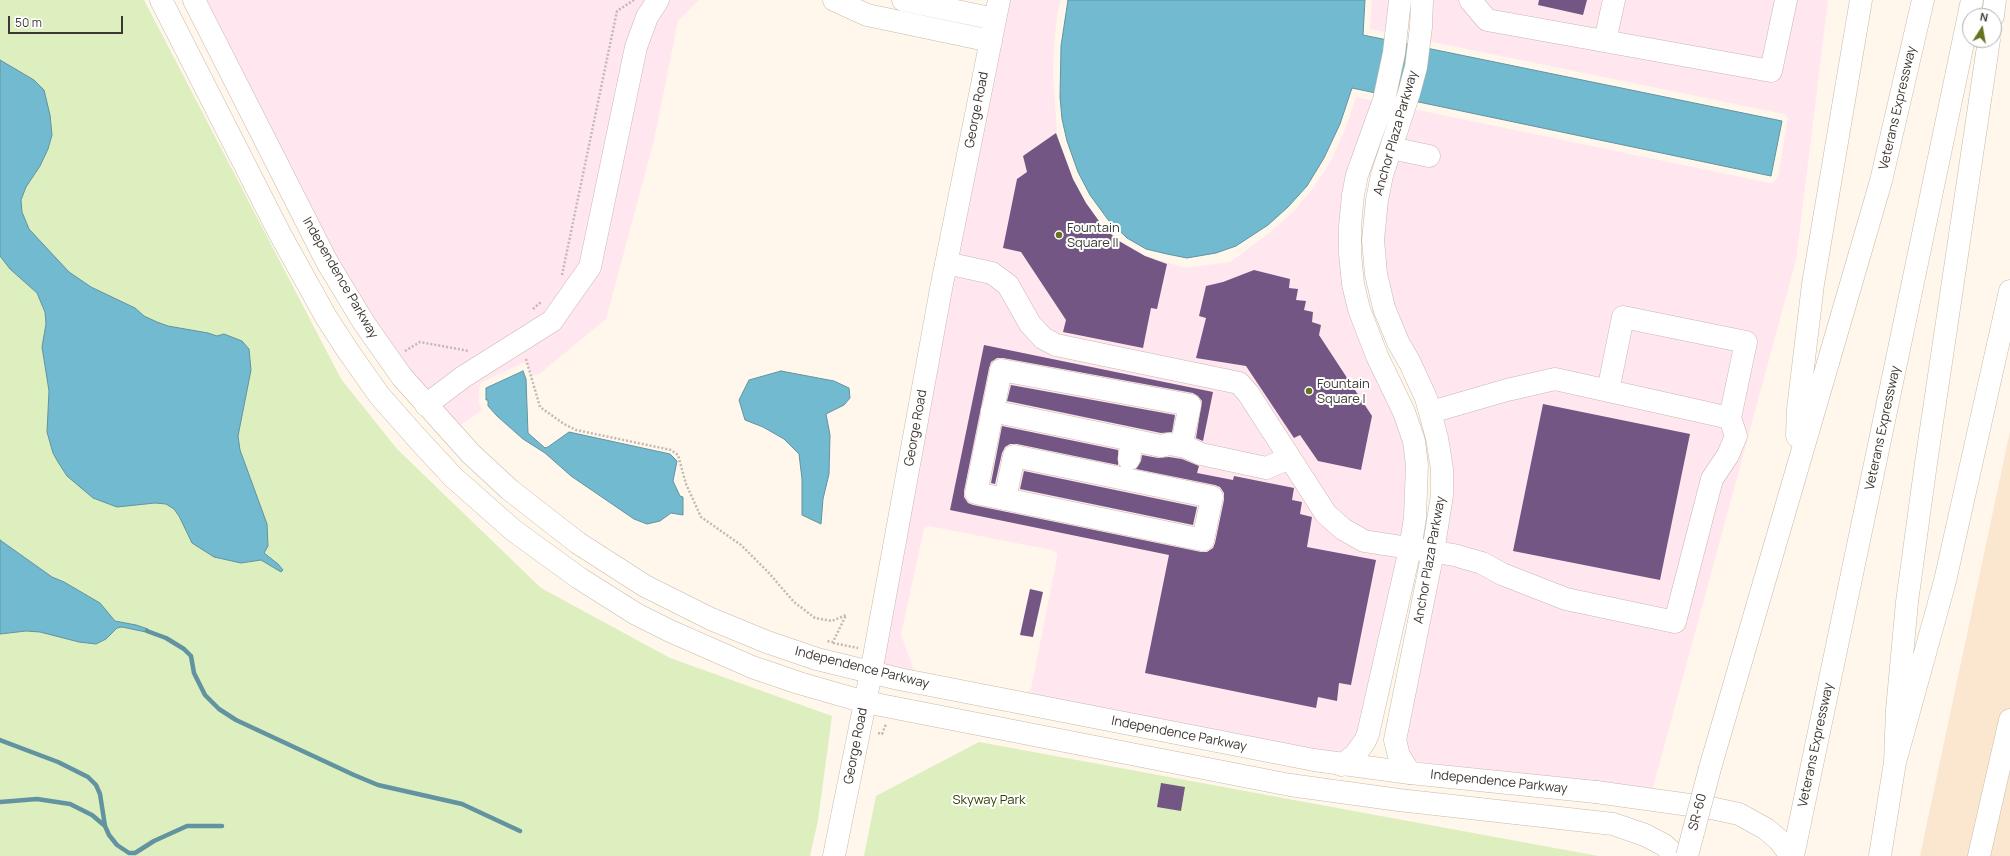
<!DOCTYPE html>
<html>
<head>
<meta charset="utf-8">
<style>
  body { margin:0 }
  #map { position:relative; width:2010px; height:856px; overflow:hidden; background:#fff6ec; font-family:Manrope,sans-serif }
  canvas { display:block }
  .north { position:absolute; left:1962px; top:8px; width:40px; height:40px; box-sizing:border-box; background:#fff; border:1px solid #b1afad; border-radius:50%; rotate:11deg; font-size:11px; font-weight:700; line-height:16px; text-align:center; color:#3d3731 }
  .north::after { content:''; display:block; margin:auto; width:14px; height:18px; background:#657320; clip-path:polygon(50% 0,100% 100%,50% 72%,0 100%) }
  .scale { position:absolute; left:8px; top:16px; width:115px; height:18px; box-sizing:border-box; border:2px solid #3d3731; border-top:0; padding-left:5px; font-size:12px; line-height:14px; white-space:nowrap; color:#3d3731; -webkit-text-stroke:3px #fff; paint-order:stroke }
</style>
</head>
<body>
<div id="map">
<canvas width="2010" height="856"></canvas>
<div class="north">N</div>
<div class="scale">50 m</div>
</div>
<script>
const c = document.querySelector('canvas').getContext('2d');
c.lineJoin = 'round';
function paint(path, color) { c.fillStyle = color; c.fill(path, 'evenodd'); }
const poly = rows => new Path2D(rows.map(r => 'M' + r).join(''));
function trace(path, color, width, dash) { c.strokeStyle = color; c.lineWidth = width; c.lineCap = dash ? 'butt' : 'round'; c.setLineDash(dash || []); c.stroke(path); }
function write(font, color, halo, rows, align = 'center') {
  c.font = font + ' Manrope,sans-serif'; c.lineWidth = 4; c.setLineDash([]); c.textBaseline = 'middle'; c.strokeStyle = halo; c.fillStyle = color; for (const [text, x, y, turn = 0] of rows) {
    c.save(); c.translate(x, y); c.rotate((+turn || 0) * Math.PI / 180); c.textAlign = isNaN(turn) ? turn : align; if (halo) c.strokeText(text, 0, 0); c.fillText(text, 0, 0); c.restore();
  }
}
const commercial = poly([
  [203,0,699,0,678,21,654,140,606,319,539,374,533,376,528,365,523,363,484,381,480,384,479,392,479,403,482,410,458,427,408,371,344,275],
  [1007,0,1061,0,1057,15,1054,46,1053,73,1059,165,1088,217,1109,231,1124,244,1143,255,1185,268,1230,262,1272,231,1292,213,1312,190,1331,161,1346,127,1356,97,1375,101,1342,225,1406,443,1407,518,1361,731,1340,755,1025,695,1031,689,1057,558,1057,554,1052,550,929,526,924,528,901,635,915,673,880,665],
  [1372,0,1392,0,1389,33,1370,29],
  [1430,0,1828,0,1796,260,1652,791,1491,773,1411,760,1403,740,1449,496,1397,321,1382,255,1384,202,1413,109,1770,183,1774,182,1778,177,1788,118,1784,114,1428,41]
]);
const built = poly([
  [2010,431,2010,856,1920,856]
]);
const green = poly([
  [0,0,144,0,341,379,397,449,541,588,670,658,832,716,818,820,810,856,0,856],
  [979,742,1598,856,864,856,876,796]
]);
const water = poly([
  [1068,0,1365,0,1363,35,1782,121,1771,176,1352,88,1340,124,1324,158,1307,186,1288,207,1268,225,1236,246,1216,253,1187,258,1167,254,1146,249,1127,238,1109,221,1090,195,1078,172,1067,141,1062,119,1060,97,1061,46,1068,0],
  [0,60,34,80,44,90,50,115,52,135,48,149,40,166,26,187,21,200,22,212,29,229,69,272,91,287,135,308,144,316,157,322,168,326,208,333,217,336,224,334,242,341,249,349,251,370,238,436,240,450,267,524,268,546,264,553,278,564,283,570,281,572,261,560,241,563,214,557,192,543,179,516,174,509,166,504,155,503,117,507,93,498,67,476,58,462,53,453,47,432,49,391,42,347,46,324,45,312,37,293,10,269,0,256,0,60],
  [523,371,526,379,528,433,545,448,548,447,569,432,670,454,677,461,673,481,680,496,683,497,683,515,671,513,660,521,647,524,634,519,571,476,545,453,523,439,497,416,488,406,488,400,486,400,486,388,523,371],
  [781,371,834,381,849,388,850,398,844,405,826,414,830,435,829,474,823,499,821,524,802,515,802,479,799,454,784,439,763,427,745,420,739,400,749,380,781,371],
  [0,540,52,577,64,582,100,603,115,621,136,625,148,629,146,632,122,627,117,628,106,639,96,644,79,642,40,632,26,631,0,634,0,540]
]);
const stream = poly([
  [147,631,166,638,184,649,191,656,194,673,205,695,219,709,236,720,354,775,378,785,462,804,520,831],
  [0,740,58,762,88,777,96,785,100,794,105,826,109,835,117,845,129,853,135,853,154,841,187,826,222,826],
  [0,802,37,799,70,804,92,815,105,826]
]);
const building = poly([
  [1539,0,1587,0,1583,15,1538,5],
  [1056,133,1073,179,1086,203,1104,228,1119,241,1145,256,1167,264,1157,309,1151,308,1143,348,1063,332,1066,320,1021,252,1003,248,1017,179,1027,172,1023,156],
  [1254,270,1290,279,1289,288,1298,289,1296,300,1306,301,1304,310,1313,312,1312,322,1321,325,1319,335,1372,416,1361,470,1318,461,1300,435,1294,438,1246,366,1196,358,1206,318,1199,316,1206,286,1223,282],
  [984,345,1213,392,1203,441,1196,438,1202,401,1198,396,1193,393,1003,358,997,358,991,362,989,368,964,491,964,497,968,503,973,505,1201,552,1207,552,1213,548,1215,543,1224,500,1224,493,1220,487,1215,485,1136,469,1141,461,1142,455,1158,458,1169,457,1182,459,1199,466,1197,473,1233,480,1234,476,1294,488,1292,500,1302,502,1300,514,1312,517,1307,547,1376,560,1351,685,1339,683,1337,701,1318,697,1316,708,1145,673,1169,555,950,510],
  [1011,385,1175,415,1172,432,1161,433,1007,401],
  [1543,404,1690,434,1660,580,1513,551],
  [1002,426,1118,450,1118,465,1017,444,1010,444,1005,447,1002,453,995,484,991,483],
  [1024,471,1197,507,1193,525,1020,489],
  [1030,589,1043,592,1033,637,1020,635],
  [1161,783,1185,787,1181,811,1157,807]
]);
const path = poly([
  [562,275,617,11,634,0],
  [533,309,541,302],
  [405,351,420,342,469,351],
  [526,359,540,407,564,424,576,430,671,450,678,455,686,484,701,517,741,545,768,572,794,602,815,618,832,621,846,615,833,642,827,641],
  [833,643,858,648],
  [878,733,882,734,886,724]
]);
const minor = poly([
  [834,0,867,15,991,41],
  [903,0,995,19],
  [1470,0,1487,20,1771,71,1786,0],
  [1605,41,1614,0],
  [1391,148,1429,156],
  [946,263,992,273,1008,285,1030,324,1043,338,1056,345,1239,383,1248,393,1326,514,1343,529,1364,541,1454,555,1482,563,1502,574,1566,599,1675,622,1712,479,1728,455,1736,436,1730,418,1746,342,1623,317,1608,391],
  [426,405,463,377,552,321,590,267,636,47,647,17,658,0],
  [992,411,1161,446,1169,444,1186,447,1201,454,1266,468,1290,458],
  [1431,412,1507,390,1555,379,1730,418],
  [1129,459,1132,440],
  [1005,499,1014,456,1212,497,1203,540,976,493,1001,370,1190,405,1183,438],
  [1342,765,1355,755,1365,741,1368,734,1410,549,1415,518,1417,465,1414,441,1404,412,1377,356,1359,309,1353,284,1350,254,1350,226,1353,195,1357,175,1384,100,1394,53,1400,0],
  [1410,773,1399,756,1395,740,1433,552,1442,495,1442,469,1437,438,1426,398,1410,363,1398,342,1384,308,1376,274,1373,240,1377,200,1382,175,1409,93,1416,67,1421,27,1422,0],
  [834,856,871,673,941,289,999,0],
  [1979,856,2010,720]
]);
const major = poly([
  [161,0,280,234,326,317,348,351,379,395,416,437,453,477,513,530,579,578,636,614,670,631,752,667,799,683,865,702],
  [194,0,327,262,364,323,402,377,471,454,510,490,578,543,645,586,711,619,767,642,817,659,899,679,1314,760,1410,773,1596,792]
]);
const highway = poly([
  [1993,16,1995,0],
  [1797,436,1798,409,1813,284,1861,0],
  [865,702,1290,785,1399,800,1613,824,1645,835,1664,845,1676,856],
  [1895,762,1897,710,1907,602,1926,463,1989,40],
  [1710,768,1881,181,1923,0],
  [1596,792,1711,808,1739,814,1766,829,1779,840,1791,856],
  [1793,856,1972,0],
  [1880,856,1895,762,1945,581,2010,291]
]);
const highwayBridge = poly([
  [1687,856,1710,768]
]);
const markers = [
  [1059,235,4,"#657320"],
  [1309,391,4,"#657320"]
];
const streetNames = [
  ["Veterans Expressway",1898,108,-77],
  ["George Road",977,110,-79],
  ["Anchor Plaza Parkway",1396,133,-74],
  ["Independence Parkway",340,278,60],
  ["George Road",916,428,-80],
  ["Veterans Expressway",1883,428,-78],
  ["Anchor Plaza Parkway",1430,560,-80],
  ["Independence Parkway",862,668,14],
  ["Independence Parkway",1179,734,11],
  ["Veterans Expressway",1816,745,-78],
  ["George Road",856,746,-79],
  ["Independence Parkway",1499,782,6],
  ["SR-60",1698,812,-75]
];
const poiNames = [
  ["Fountain",1067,228],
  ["Square II",1067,243],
  ["Fountain",1317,384],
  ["Square I",1317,399]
];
const parkNames = [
  ["Skyway Park",989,800]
];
paint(commercial, '#ffe6ef');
paint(built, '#fbe7d0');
paint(green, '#ddeebf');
paint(water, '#72bacf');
trace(water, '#6293a0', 1);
trace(stream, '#6293a0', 4.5);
paint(building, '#735683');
trace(minor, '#c7baa9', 23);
trace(major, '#c7baa9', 23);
trace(highway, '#c7baa9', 23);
trace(path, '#c2bab2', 2.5, [2, 2]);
trace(minor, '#fff', 22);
trace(major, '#fff', 22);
trace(highway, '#fff', 22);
trace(highwayBridge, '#c7baa9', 23, []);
trace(highwayBridge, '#fff', 22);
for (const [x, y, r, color] of markers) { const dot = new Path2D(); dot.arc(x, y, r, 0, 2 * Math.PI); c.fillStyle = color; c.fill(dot); trace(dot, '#fff', 1.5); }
write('13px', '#3d3731', '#fff', streetNames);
write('13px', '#3d3731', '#fff', poiNames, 'left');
write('13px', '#324202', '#fff', parkNames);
</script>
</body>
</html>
